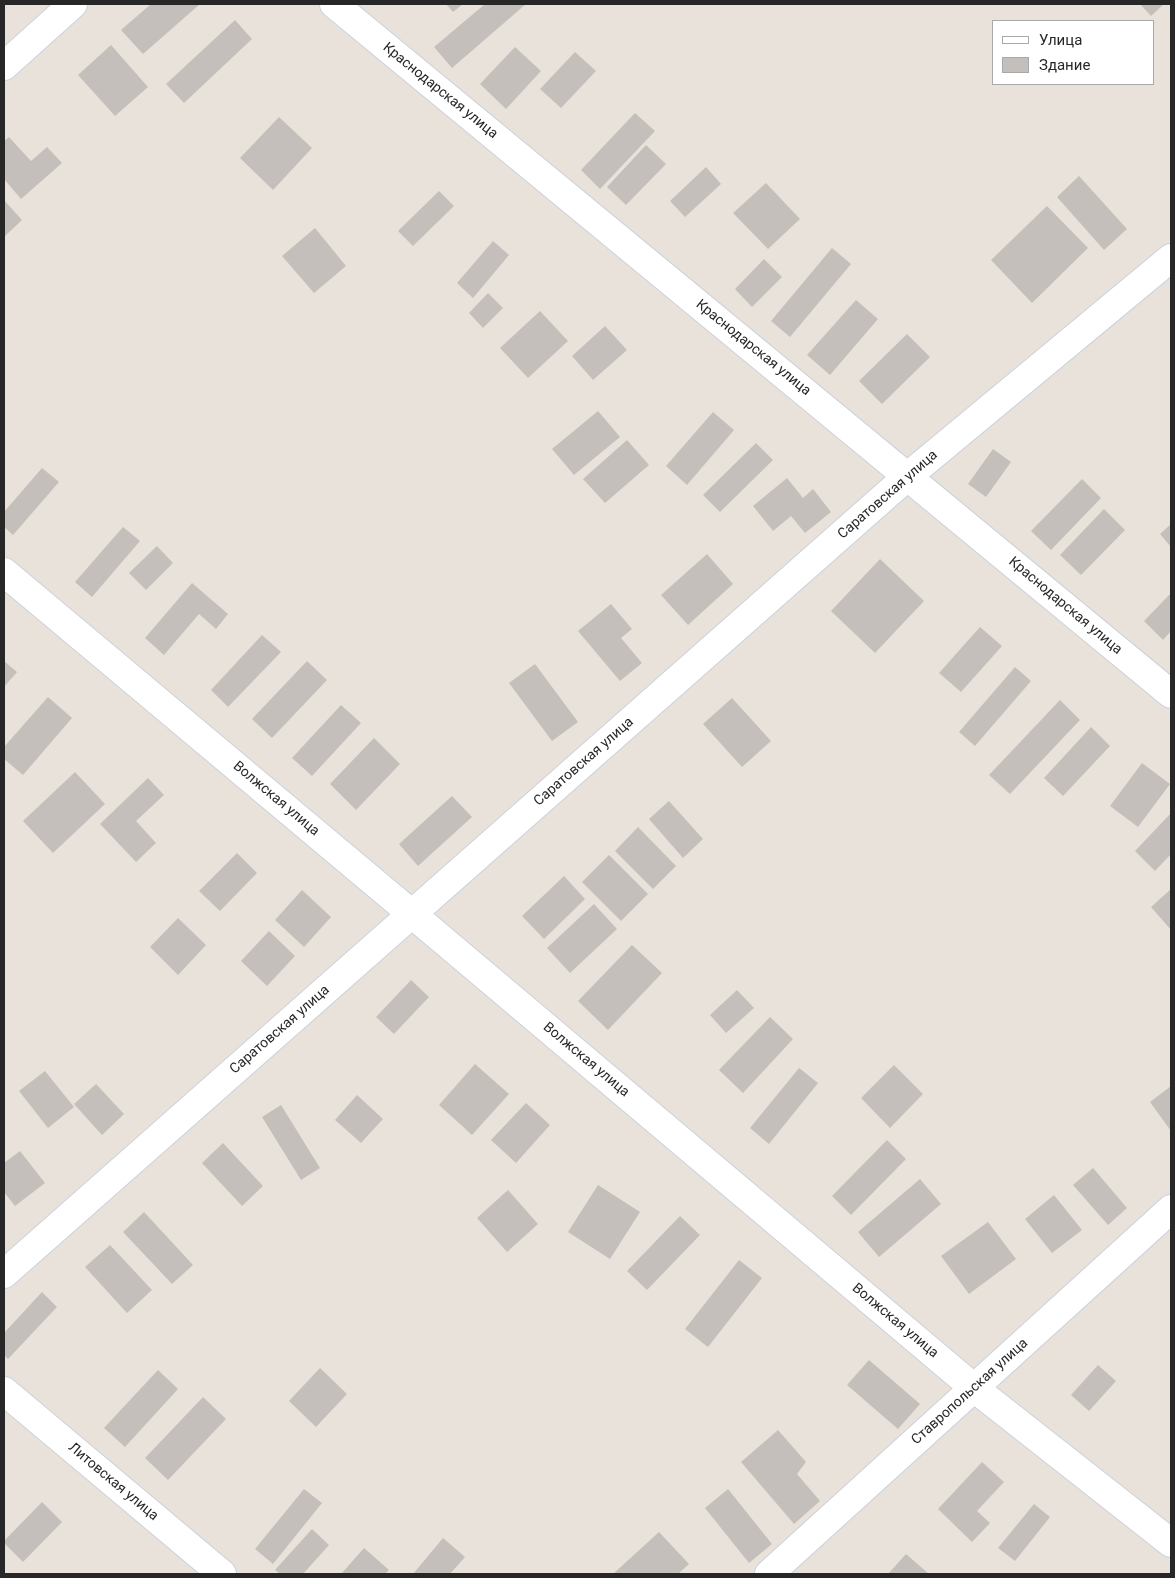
<!DOCTYPE html>
<html>
<head>
<meta charset="utf-8">
<style>
  body { margin:0 }
  #map { position:relative; width:1175px; height:1578px; overflow:hidden; background:#e9e2da; font-family:Roboto,sans-serif }
  canvas { display:block }
  .frame { position:absolute; inset:0; border:5px solid #272727; pointer-events:none }
  .legend { position:absolute; left:992px; top:20px; width:162px; height:65px; box-sizing:border-box; background:#fff; border:1px solid #a9a9a9; margin:0; padding:6px 9px; list-style:none; font-size:15px; color:#272727 }
  .legend li { display:flex; align-items:center; gap:10px; height:25px }
  .legend b { width:25px; border:1px solid #a9a9a9 }
</style>
</head>
<body>
<div id="map">
<canvas width="1175" height="1578"></canvas>
<div class="frame"></div>
<ul class="legend">
<li><b style="height:6px;background:#fff"></b>Улица</li>
<li><b style="height:14px;background:#c4bfba"></b>Здание</li>
</ul>
</div>
<script>
const c = document.querySelector('canvas').getContext('2d');
c.lineJoin = 'round';
function paint(path, color) { c.fillStyle = color; c.fill(path, 'evenodd'); }
const poly = rows => new Path2D(rows.map(r => 'M' + r).join(''));
function trace(path, color, width, dash) { c.strokeStyle = color; c.lineWidth = width; c.lineCap = dash ? 'butt' : 'round'; c.setLineDash(dash || []); c.stroke(path); }
function write(font, color, halo, rows, align = 'center') {
  c.font = font + ' Roboto,sans-serif'; c.lineWidth = 4; c.setLineDash([]); c.textBaseline = 'middle'; c.strokeStyle = halo; c.fillStyle = color; for (const [text, x, y, turn = 0] of rows) {
    c.save(); c.translate(x, y); c.rotate((+turn || 0) * Math.PI / 180); c.textAlign = isNaN(turn) ? turn : align; if (halo) c.strokeText(text, 0, 0); c.fillText(text, 0, 0); c.restore();
  }
}
const building = poly([
  [151,4,200,4,143,54,121,30],
  [446,4,463,4,453,12],
  [485,4,526,4,452,68,434,47],
  [1140,4,1164,4,1151,16],
  [235,20,252,39,184,103,166,84],
  [111,45,148,87,115,116,78,75],
  [515,47,541,71,506,109,480,84],
  [575,52,596,71,561,108,540,89],
  [635,113,655,131,600,189,581,170],
  [279,117,312,148,273,190,240,158],
  [9,137,31,161,47,147,62,163,21,199,4,179,4,141],
  [646,145,666,164,626,205,607,187],
  [706,167,721,184,685,217,670,201],
  [1079,176,1127,229,1104,250,1057,197],
  [766,183,800,219,768,249,733,213],
  [439,191,454,206,413,246,398,231],
  [4,200,22,220,4,237],
  [1047,206,1088,248,1032,303,991,260],
  [315,228,346,266,314,293,282,256],
  [493,241,509,255,473,298,457,283],
  [832,248,851,264,790,337,771,321],
  [764,259,782,277,752,307,735,289],
  [488,293,503,308,483,328,469,313],
  [856,300,878,319,830,375,807,355],
  [540,311,568,341,528,378,500,348],
  [605,326,627,350,593,380,572,356],
  [907,334,930,357,882,404,859,381],
  [598,411,620,437,574,475,552,449],
  [713,412,734,430,687,485,666,466],
  [627,440,649,465,605,503,583,479],
  [756,443,773,460,720,512,703,495],
  [993,449,1011,462,986,497,968,484],
  [42,468,59,482,13,535,4,527,4,512],
  [787,478,803,498,813,489,831,512,805,533,791,516,773,531,753,506],
  [1082,479,1101,498,1051,550,1031,531],
  [1104,509,1125,530,1081,575,1060,555],
  [1171,524,1171,547,1160,534],
  [123,527,140,541,92,597,75,582],
  [157,546,173,563,146,590,129,573],
  [707,554,733,584,688,625,661,595],
  [880,559,924,601,875,653,831,611],
  [192,583,228,614,216,629,199,614,164,655,145,638],
  [1171,593,1171,631,1163,640,1144,621],
  [611,604,632,629,621,638,642,663,620,681,578,631],
  [980,627,1002,646,961,692,939,673],
  [262,635,281,652,228,707,211,690],
  [4,661,17,672,4,687],
  [307,661,327,680,272,738,252,719],
  [535,664,578,722,552,741,509,683],
  [1015,667,1031,681,975,746,959,732],
  [48,697,72,718,23,775,4,759,4,747],
  [732,698,771,741,742,767,703,724],
  [1060,700,1080,720,1010,794,989,775],
  [341,705,361,723,312,776,292,758],
  [1091,727,1110,746,1063,796,1044,778],
  [374,738,400,764,356,810,330,784],
  [1142,763,1170,784,1138,827,1110,806],
  [75,772,105,804,53,853,23,821],
  [148,778,164,795,136,821,156,843,136,862,100,824],
  [452,796,472,817,418,866,399,844],
  [669,801,703,839,683,858,649,819],
  [1171,813,1171,854,1155,871,1135,851],
  [638,827,676,866,653,889,615,851],
  [237,853,257,873,220,911,199,891],
  [609,855,648,894,621,921,582,882],
  [564,876,585,899,544,939,522,916],
  [1171,889,1171,930,1151,907],
  [302,890,331,917,304,947,275,920],
  [594,904,617,929,570,973,547,948],
  [178,918,206,945,178,975,150,947],
  [269,931,295,956,267,986,241,961],
  [632,945,662,973,608,1030,578,1001],
  [411,980,429,997,394,1034,376,1017],
  [737,990,754,1008,726,1033,710,1015],
  [770,1017,793,1039,743,1093,719,1070],
  [475,1064,509,1094,472,1135,439,1105],
  [894,1065,923,1094,890,1128,861,1098],
  [799,1068,818,1083,769,1144,750,1128],
  [45,1071,74,1107,48,1128,19,1091],
  [96,1084,124,1114,102,1135,74,1104],
  [1171,1086,1171,1131,1150,1102],
  [357,1095,383,1119,361,1143,335,1120],
  [526,1103,550,1125,516,1163,491,1140],
  [281,1105,320,1168,301,1180,262,1117],
  [887,1140,906,1159,851,1215,832,1196],
  [223,1143,263,1186,242,1206,202,1163],
  [20,1151,45,1183,15,1206,4,1192,4,1163],
  [1093,1168,1127,1208,1108,1225,1073,1185],
  [920,1179,941,1204,879,1257,858,1232],
  [598,1185,640,1212,610,1259,568,1232],
  [508,1190,538,1224,507,1252,477,1218],
  [1054,1195,1082,1230,1052,1253,1025,1219],
  [144,1212,193,1265,172,1284,123,1232],
  [680,1216,700,1235,647,1290,627,1271],
  [988,1222,1016,1259,969,1294,941,1256],
  [110,1245,152,1290,127,1313,85,1267],
  [739,1260,762,1278,708,1347,685,1329],
  [42,1292,57,1307,8,1359,4,1355,4,1333],
  [869,1360,920,1404,898,1429,847,1385],
  [1098,1365,1116,1381,1089,1411,1071,1395],
  [320,1368,347,1394,316,1427,289,1401],
  [158,1370,178,1389,125,1447,104,1428],
  [203,1397,226,1419,168,1480,145,1458],
  [778,1430,806,1462,797,1474,820,1501,794,1524,741,1462],
  [982,1462,1004,1482,977,1511,990,1523,972,1542,938,1509],
  [304,1489,322,1503,273,1564,255,1549],
  [728,1489,772,1544,749,1563,705,1508],
  [42,1502,62,1522,23,1562,4,1543,4,1541],
  [1034,1504,1050,1517,1015,1561,998,1548],
  [312,1529,329,1545,303,1574,280,1574,275,1570],
  [659,1532,689,1564,678,1574,613,1574],
  [443,1538,465,1557,450,1574,413,1574],
  [364,1548,389,1570,385,1574,341,1574],
  [906,1554,929,1574,888,1574]
]);
const minor = poly([
  [334,4,1171,694],
  [4,66,73,4],
  [4,572,412,914,974,1388,1171,1543],
  [4,1274,908,476,1171,258],
  [4,1391,222,1574],
  [769,1574,1171,1209]
]);
const streetNames = [
  ["Краснодарская улица",440,91,39],
  ["Краснодарская улица",753,348,39],
  ["Саратовская улица",888,495,-41],
  ["Краснодарская улица",1065,606,40],
  ["Саратовская улица",584,762,-41],
  ["Волжская улица",276,799,40],
  ["Саратовская улица",280,1030,-41],
  ["Волжская улица",586,1060,40],
  ["Волжская улица",895,1321,40],
  ["Ставропольская улица",970,1392,-42],
  ["Литовская улица",113,1482,40]
];
paint(building, '#c4bfba');
trace(minor, '#cdd1db', 30);
trace(minor, '#fff', 28);
write('14px', '#272727', '#fff', streetNames);
</script>
</body>
</html>
